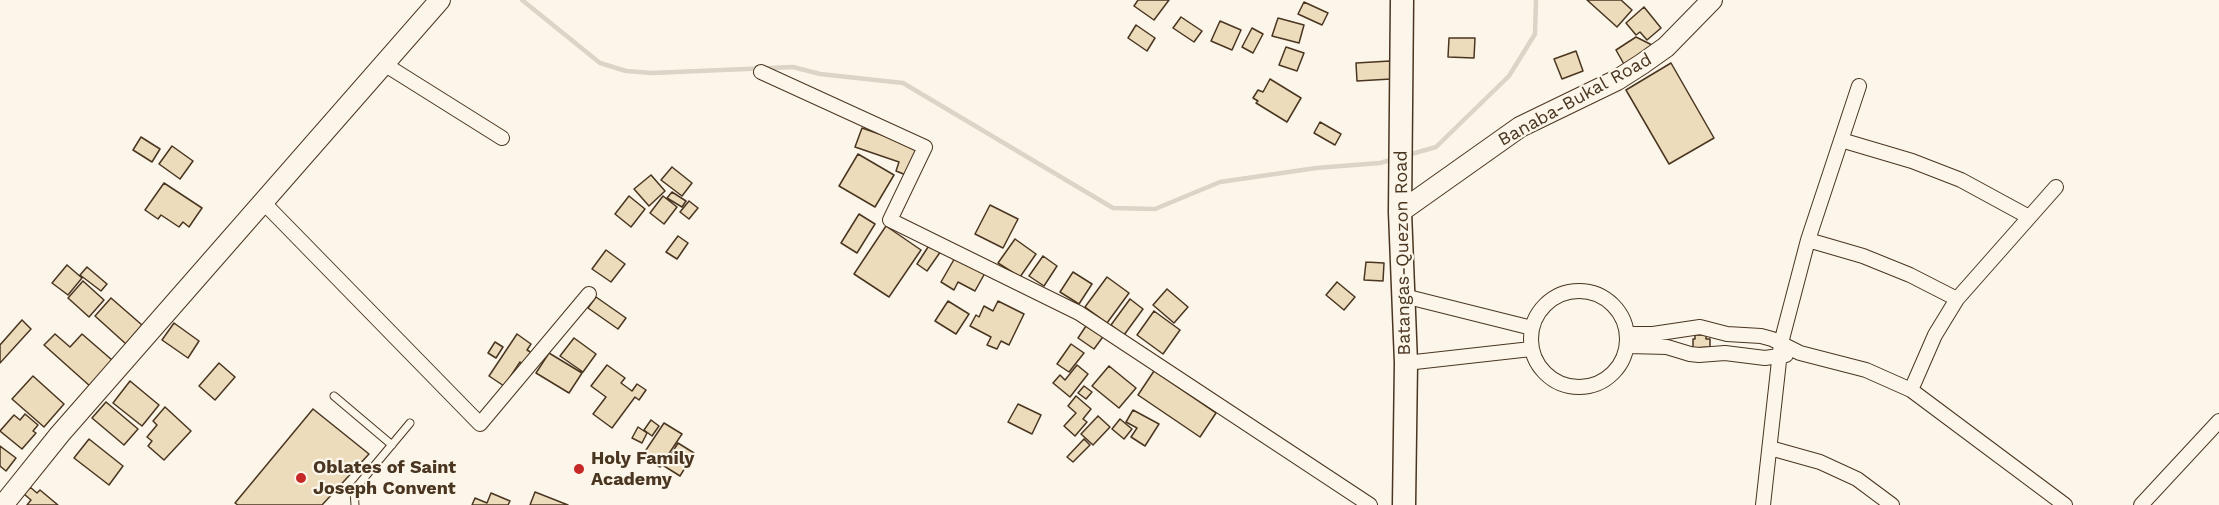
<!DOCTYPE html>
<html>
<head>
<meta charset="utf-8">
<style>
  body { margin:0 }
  canvas { display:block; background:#fbf6e9 }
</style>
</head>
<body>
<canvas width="2219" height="505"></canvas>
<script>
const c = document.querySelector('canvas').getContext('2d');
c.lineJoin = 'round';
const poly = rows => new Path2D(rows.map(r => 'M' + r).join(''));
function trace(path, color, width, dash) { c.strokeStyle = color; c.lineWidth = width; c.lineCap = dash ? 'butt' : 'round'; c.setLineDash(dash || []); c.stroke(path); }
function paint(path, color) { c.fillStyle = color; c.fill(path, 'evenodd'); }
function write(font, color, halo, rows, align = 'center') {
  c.font = font + ' "Work Sans",sans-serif'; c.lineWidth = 4.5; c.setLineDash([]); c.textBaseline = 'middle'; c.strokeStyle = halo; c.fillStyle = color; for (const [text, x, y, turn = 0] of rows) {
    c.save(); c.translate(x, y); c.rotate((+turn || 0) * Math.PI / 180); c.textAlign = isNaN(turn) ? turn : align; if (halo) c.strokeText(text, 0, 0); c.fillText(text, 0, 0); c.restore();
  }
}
const stream = poly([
  [522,0,600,63,626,71,652,73,793,67,820,74,903,83,1113,208,1155,209,1220,182,1316,168,1380,163,1394,159],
  [1408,155,1436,147,1509,76,1535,34,1536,0]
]);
const building = poly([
  [1138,0,1169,0,1154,20,1134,6,1138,0],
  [1587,0,1621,0,1632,10,1617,27,1587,0],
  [1304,2,1328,13,1322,25,1298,14,1304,2],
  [1644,7,1661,28,1647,40,1640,32,1636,35,1626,23,1644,7],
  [1181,17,1202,31,1194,42,1173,28,1181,17],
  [1278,18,1304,25,1299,43,1272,36,1278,18],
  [1220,21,1241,30,1232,50,1211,41,1220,21],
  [1136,25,1155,38,1147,51,1128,38,1136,25],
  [1252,28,1263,34,1253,53,1242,47,1252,28],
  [1636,37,1654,46,1625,66,1616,50,1636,37],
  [1449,38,1475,38,1474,58,1448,57,1449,38],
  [1286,47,1304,53,1297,71,1279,65,1286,47],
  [1576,51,1583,71,1562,79,1554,59,1576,51],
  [1390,61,1391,79,1357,81,1356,63,1390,61],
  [1671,63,1714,138,1669,164,1626,90,1671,63],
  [1270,79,1301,98,1287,122,1256,103,1258,101,1253,98,1258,90,1263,92,1270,79],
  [1320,122,1341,134,1335,145,1314,133,1320,122],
  [862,128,917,147,906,175,896,171,899,162,855,147,862,128],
  [141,137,160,149,152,162,133,150,141,137],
  [172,146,193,161,180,179,159,164,172,146],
  [858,154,894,175,875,207,839,186,858,154],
  [672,167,692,183,682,196,661,180,672,167],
  [651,175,665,191,649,206,634,189,651,175],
  [164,183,202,208,189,227,183,222,179,227,161,215,158,219,145,210,164,183],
  [672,192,686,201,682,207,667,198,672,192],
  [629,196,645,209,631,227,615,214,629,196],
  [663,196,677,207,664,224,650,213,663,196],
  [689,201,698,208,689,219,680,212,689,201],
  [990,205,1018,219,1003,248,975,234,990,205],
  [859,214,875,224,857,253,841,243,859,214],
  [886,226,921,250,889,297,854,274,886,226],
  [678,236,688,243,677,259,666,252,678,236],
  [1015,239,1036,254,1020,277,998,263,1015,239],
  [930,244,941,251,927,271,917,264,930,244],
  [606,250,625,264,611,282,592,269,606,250],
  [956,256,985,273,975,291,958,282,954,290,941,282,956,256],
  [1043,256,1057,266,1044,286,1029,276,1043,256],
  [1366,262,1384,263,1383,281,1364,280,1366,262],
  [67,265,82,278,68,295,52,283,67,265],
  [87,267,107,284,101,291,80,275,87,267],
  [1073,272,1092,284,1079,304,1060,292,1073,272],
  [1107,277,1129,293,1107,323,1085,307,1107,277],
  [83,281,104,300,89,317,68,298,83,281],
  [1337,282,1355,297,1344,310,1326,295,1337,282],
  [1167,289,1188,307,1174,323,1153,305,1167,289],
  [596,297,626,318,618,329,588,308,596,297],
  [111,298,142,325,126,344,95,316,111,298],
  [1130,299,1143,309,1124,335,1111,325,1130,299],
  [948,301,969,314,956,334,935,321,948,301],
  [998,301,1024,314,1009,345,1001,341,997,349,987,345,991,337,970,326,976,315,979,317,984,306,993,311,998,301],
  [1154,311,1180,330,1163,354,1137,335,1154,311],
  [22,320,31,329,0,363,0,345,22,320],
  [174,323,199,341,188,358,162,340,174,323],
  [1088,323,1105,334,1094,349,1078,338,1088,323],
  [55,334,70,347,82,334,112,360,91,387,44,345,55,334],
  [517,334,531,344,527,350,532,353,524,365,520,362,504,386,489,376,517,334],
  [1695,335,1706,335,1706,339,1710,339,1710,347,1693,348,1693,339,1695,339,1695,335],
  [574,338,596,354,583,372,560,356,574,338],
  [495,342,503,347,496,358,488,353,495,342],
  [1071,344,1084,353,1069,372,1057,364,1071,344],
  [549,353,582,373,569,393,536,373,549,353],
  [219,363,235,377,215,400,199,386,219,363],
  [607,365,625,378,621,383,632,391,637,384,646,390,639,400,635,397,612,428,593,414,606,397,591,386,607,365],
  [1077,365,1088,374,1070,397,1053,383,1060,375,1065,380,1077,365],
  [1109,366,1136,388,1119,408,1092,386,1109,366],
  [1154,371,1216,413,1200,437,1138,395,1154,371],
  [33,376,64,404,44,427,12,399,33,376],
  [130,381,159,405,142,426,113,403,130,381],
  [1084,386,1092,392,1086,399,1078,393,1084,386],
  [1076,396,1091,409,1083,419,1087,422,1075,436,1064,426,1076,413,1068,406,1076,396],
  [106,402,138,429,124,445,92,418,106,402],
  [1018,404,1041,415,1032,434,1008,422,1018,404],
  [165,407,191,431,164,460,148,446,152,441,147,437,157,425,153,421,165,407],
  [313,409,369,454,322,505,238,505,235,503,313,409],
  [1133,410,1159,424,1145,446,1131,437,1137,428,1126,422,1133,410],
  [25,414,38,425,33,431,36,433,22,449,0,431,14,415,20,420,25,414],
  [1098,416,1110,427,1093,445,1081,434,1098,416],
  [1120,419,1132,429,1124,439,1112,429,1120,419],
  [651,420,659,426,652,436,644,430,651,420],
  [664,423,682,434,660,467,642,456,664,423],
  [638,427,647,433,642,443,632,438,638,427],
  [89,439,123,466,109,485,74,458,89,439],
  [1084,439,1090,445,1073,462,1067,457,1084,439],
  [678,443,694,453,680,476,664,466,678,443],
  [0,446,16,458,6,471,0,466,0,446],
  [30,487,37,493,40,490,58,505,27,505,31,500,24,494,30,487],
  [535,492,568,505,530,505,535,492],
  [491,493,510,501,508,505,472,505,475,498,487,503,491,493]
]);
const lane = poly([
  [334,396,392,445],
  [355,505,354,490,410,423]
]);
const street = poly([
  [384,64,502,138],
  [761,72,925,147,890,220,1079,313,1370,505],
  [1841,140,1912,161,1961,180,2029,217],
  [263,202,480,424,589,294],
  [1808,240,1863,256,1910,275,1957,299],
  '1531 339a48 48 0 1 1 96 0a48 48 0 1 1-96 0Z',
  [1404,296,1532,328],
  [1627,334,1653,334,1700,327,1727,334,1761,336,1772,339,1800,353,1866,370,1911,390,2065,505],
  [1628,346,1667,347,1690,354,1699,355,1725,353,1765,358,1786,355],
  [1406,363,1531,349],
  [1911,390,1935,335,1957,299,2056,187],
  [1770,448,1820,462,1857,479,1892,505],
  [1763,505,1781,343,1808,240,1859,86],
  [2141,505,2219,421]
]);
const secondary = poly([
  [1400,212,1520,127,1617,80,1642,64,1666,47,1712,0],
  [3,505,60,434,440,0]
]);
const primary = poly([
  [1402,0,1400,212,1406,363,1404,505]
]);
const markers = [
  [579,469,6,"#c62828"],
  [301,478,6,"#c62828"]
];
const streetNames = [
  ["Banaba-Bukal Road",1575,100,-29],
  ["Batangas-Quezon Road",1403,253,-91]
];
const poiNames = [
  ["Holy Family",591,459],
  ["Academy",591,480],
  ["Oblates of Saint",313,468],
  ["Joseph Convent",313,489]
];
trace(stream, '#dcd4c6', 4.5);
paint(building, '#ecdcbc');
trace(building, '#4a3520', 1.5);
trace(lane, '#4a3520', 9);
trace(street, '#4a3520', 16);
trace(secondary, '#4a3520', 22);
trace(primary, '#4a3520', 25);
trace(lane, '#fbf6e9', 7);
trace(street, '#fbf6e9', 14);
trace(secondary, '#fbf6e9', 20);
trace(primary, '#fbf6e9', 22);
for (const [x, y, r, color] of markers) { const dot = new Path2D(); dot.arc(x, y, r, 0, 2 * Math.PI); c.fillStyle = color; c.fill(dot); trace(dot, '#fbf6e9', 2); }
write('18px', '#4a3520', '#fbf6e9', streetNames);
write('bold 18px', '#4a3520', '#fbf6e9', poiNames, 'left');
</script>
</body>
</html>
